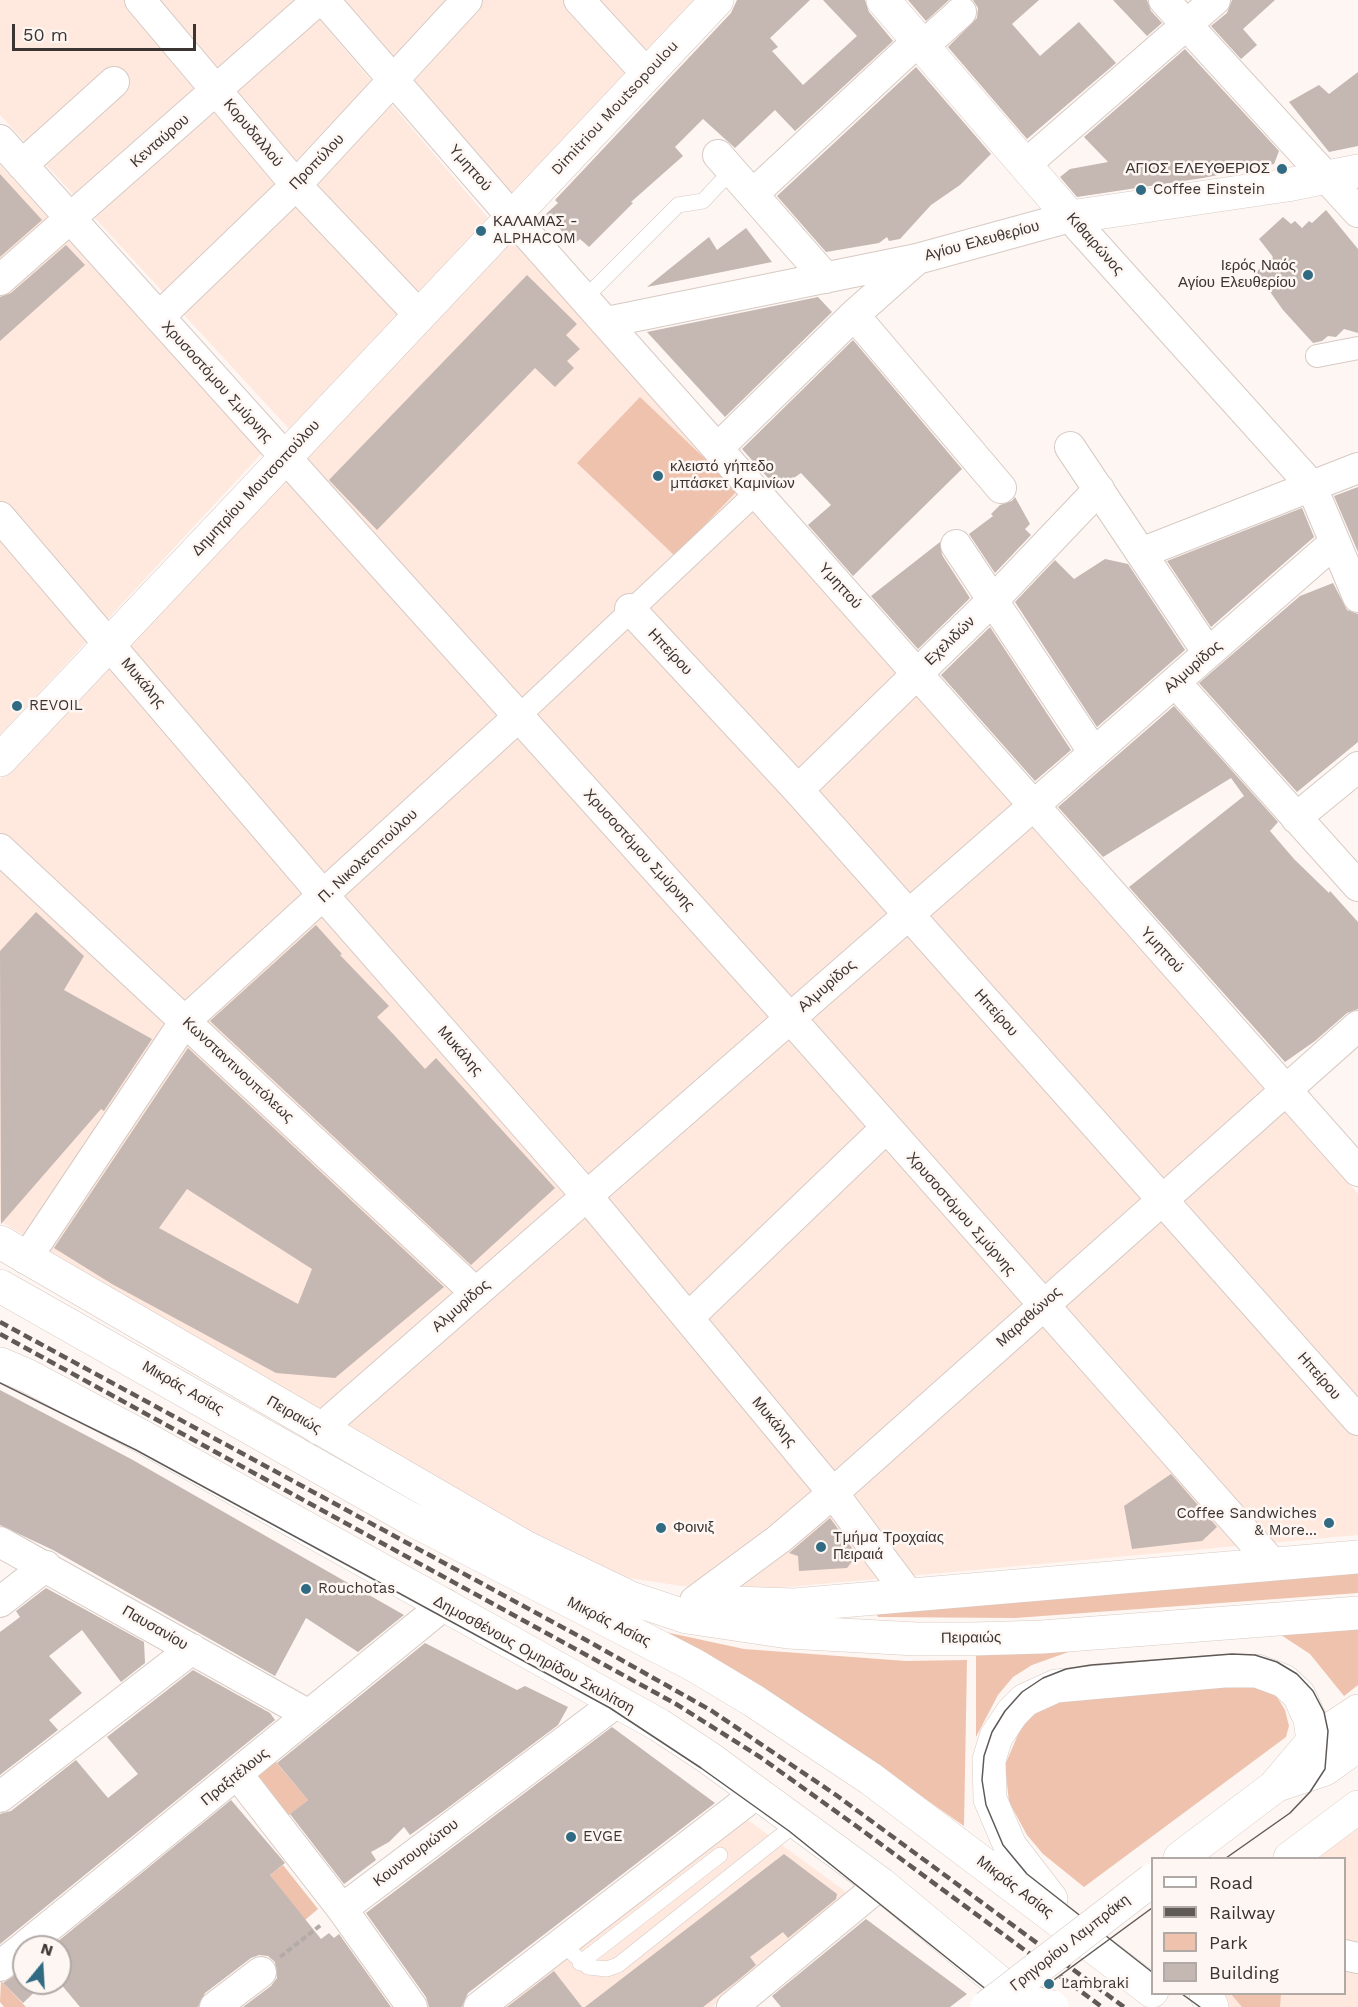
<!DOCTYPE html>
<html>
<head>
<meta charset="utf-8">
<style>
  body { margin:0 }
  #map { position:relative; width:1358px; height:2007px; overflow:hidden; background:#fef6f2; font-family:"Work Sans",sans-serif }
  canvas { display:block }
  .legend { position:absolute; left:1151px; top:1857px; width:195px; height:138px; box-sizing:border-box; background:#fef6f2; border:2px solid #b0a9a5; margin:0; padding:8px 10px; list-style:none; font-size:18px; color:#3a3532 }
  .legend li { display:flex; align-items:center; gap:12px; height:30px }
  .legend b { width:30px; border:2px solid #b0a9a5 }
  .north { position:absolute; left:12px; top:1935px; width:60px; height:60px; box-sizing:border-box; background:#fef6f2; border:2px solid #b0a9a5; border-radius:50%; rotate:18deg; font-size:16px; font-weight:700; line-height:24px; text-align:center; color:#3a3532 }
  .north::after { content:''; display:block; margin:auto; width:21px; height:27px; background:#306b83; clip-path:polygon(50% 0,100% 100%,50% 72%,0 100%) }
  .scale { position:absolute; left:12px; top:24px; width:184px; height:27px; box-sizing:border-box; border:3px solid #3a3532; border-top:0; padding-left:8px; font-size:18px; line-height:21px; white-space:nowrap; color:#3a3532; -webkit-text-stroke:4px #fef6f2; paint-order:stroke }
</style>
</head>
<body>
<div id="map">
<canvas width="1358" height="2007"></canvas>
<ul class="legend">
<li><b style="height:8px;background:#fff"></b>Road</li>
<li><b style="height:8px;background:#605a57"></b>Railway</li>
<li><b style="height:16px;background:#eec2ad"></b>Park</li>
<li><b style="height:16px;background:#c5b7b1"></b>Building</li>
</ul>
<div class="north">N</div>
<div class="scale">50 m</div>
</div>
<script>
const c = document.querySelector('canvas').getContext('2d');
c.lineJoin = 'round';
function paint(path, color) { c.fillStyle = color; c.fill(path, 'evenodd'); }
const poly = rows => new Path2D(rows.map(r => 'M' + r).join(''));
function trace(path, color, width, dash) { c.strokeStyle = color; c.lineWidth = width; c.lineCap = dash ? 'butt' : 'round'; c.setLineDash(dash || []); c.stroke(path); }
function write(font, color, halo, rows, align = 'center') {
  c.font = font + ' "Work Sans",sans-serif'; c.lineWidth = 5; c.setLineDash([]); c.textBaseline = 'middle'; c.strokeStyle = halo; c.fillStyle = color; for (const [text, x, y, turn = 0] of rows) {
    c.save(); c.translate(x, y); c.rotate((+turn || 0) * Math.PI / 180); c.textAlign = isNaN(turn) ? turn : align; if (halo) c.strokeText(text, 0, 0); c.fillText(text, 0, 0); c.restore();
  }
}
const built = poly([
  [0,0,303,0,489,219,290,430,0,115],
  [343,0,696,0,510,196],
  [0,165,263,452,0,735],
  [512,235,766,511,1358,1194,1358,1535,766,1589,682,1586,615,1576,582,1561,268,1382,0,1221,0,779],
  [741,1815,853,1897,712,2007,497,2007],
  [1358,1816,1358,2007,1229,2007,1221,1994,1344,1994,1344,1858,1302,1858]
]);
const green = poly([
  [640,397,738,490,675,556,577,463],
  [1358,1572,1358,1593,1015,1618,878,1617,875,1611],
  [642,1627,744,1649,906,1661,967,1660,964,1826,824,1728],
  [1358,1629,1358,1685,1344,1696,1310,1654,1281,1635],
  [1074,1650,1032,1665,1013,1677,998,1695,976,1737,976,1654],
  [1233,1682,1264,1687,1277,1697,1285,1710,1289,1726,1286,1737,1084,1887,1043,1854,1027,1835,1009,1802,1005,1765,1020,1730,1032,1716,1047,1706,1083,1696],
  [275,1761,308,1800,279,1823,247,1784],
  [283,1865,318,1909,305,1920,270,1875],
  [1,1981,26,2007,4,2007,0,2002],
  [1231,1994,1281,1994,1280,2007,1242,2007]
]);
const building = poly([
  [737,0,810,0,770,38,778,47,772,51,803,85,857,36,823,0,865,0,869,12,893,41,795,131,775,110,735,148,703,119,675,147,683,156,631,202,633,203,589,247,580,239,574,244,546,214,558,203,555,200,731,13],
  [908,0,949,0,926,21],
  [973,0,1039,0,1012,24,1040,56,1079,22,1116,63,1027,139,948,47,977,18,978,8],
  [1113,0,1147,0,1151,11,1162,23,1147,36],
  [1232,0,1275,0,1243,29,1257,45,1241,59,1211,26,1227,13],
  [1185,49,1279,151,1274,164,1203,178,1077,197,1060,177,1070,169,1108,162,1084,137],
  [916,67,991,154,960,185,931,205,900,239,889,241,887,237,879,243,826,252,777,196],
  [1358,72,1358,146,1329,152,1289,102,1319,85,1329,94],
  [0,174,42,220,0,257],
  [1326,210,1358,249,1358,333,1344,329,1336,337,1328,336,1322,341,1313,343,1283,310,1256,272,1273,257,1259,239,1283,217,1291,224,1295,221,1302,228,1309,221,1312,223],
  [746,228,772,262,647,287,709,237,717,250],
  [66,245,85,265,0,341,0,297,11,293],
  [527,275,577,324,566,335,580,349,567,361,574,368,555,387,535,368,377,530,329,480],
  [818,297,832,312,725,417,647,332],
  [853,340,962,469,853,576,808,525,831,505,801,473,778,489,742,449],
  [1358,487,1358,552,1334,496],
  [1015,497,1030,524,1025,529,1031,535,995,573,969,534,993,516,991,514,1000,505,1012,501],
  [1302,508,1314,537,1211,627,1167,561],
  [940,542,942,555,970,598,918,649,871,596],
  [1105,559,1128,564,1185,650,1097,727,1015,602,1055,560,1074,579],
  [1333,583,1347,610,1358,614,1358,742,1297,792,1199,683,1300,596],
  [990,627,1071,750,1035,781,941,675],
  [1174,706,1278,822,1270,831,1294,859,1329,893,1330,891,1358,922,1358,1009,1347,1013,1315,1041,1285,1062,1129,887,1244,796,1231,778,1103,857,1058,807],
  [36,912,84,956,64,990,152,1039,104,1111,101,1109,1,1224,0,951],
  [316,925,342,954,340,955,389,1006,377,1017,395,1036,425,1069,436,1058,555,1188,471,1265,210,1021],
  [188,1048,444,1287,335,1378,276,1373,112,1284,54,1248],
  [187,1189,312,1269,298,1304,159,1228],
  [0,1390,131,1459,404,1615,358,1652,306,1618,275,1676,53,1550,0,1525],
  [1171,1474,1217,1527,1202,1541,1132,1549,1124,1506],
  [830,1518,857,1555,847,1568,799,1571,798,1556,789,1553],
  [46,1588,144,1642,145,1663,121,1682,82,1630,49,1656,82,1693,49,1720,58,1730,0,1775,0,1632,20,1617,16,1611],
  [425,1643,517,1690,525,1686,568,1707,558,1725,445,1810,410,1835,404,1827,389,1842,371,1852,376,1860,344,1884,290,1814,308,1800,277,1763],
  [193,1670,270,1713,275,1720,0,1944,0,1814,11,1811,76,1760,108,1798,138,1774,107,1737],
  [612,1727,715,1803,468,1993,462,2007,429,2007,426,1997,366,1913],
  [231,1800,285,1863,270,1875,321,1939,329,1933,334,1938,339,1934,391,2007,243,2007,271,1986,277,1978,275,1962,268,1956,259,1955,251,1958,205,1993,198,2007,80,2007,60,1983,60,1947,51,1947],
  [784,1854,837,1894,836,1899,788,1938,783,1932,750,1957,756,1965,737,1981,703,2007,585,2007],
  [866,1919,917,1957,967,1994,950,2007,781,2007,772,1996],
  [24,1969,24,1983,44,1983,23,2003,3,1983],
  [554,1971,582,2007,507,2007]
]);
const path = poly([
  [280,1957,322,1924]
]);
const service = poly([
  [585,298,678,205,703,201,732,170],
  [562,1944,588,1967,607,1969,618,1965,798,1822],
  [580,1963,720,1855]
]);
const pedestrian = poly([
  [1317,356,1358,348],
  [518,717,757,492]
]);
const minor = poly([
  [140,0,296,185,419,315],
  [324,0,512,217,1358,1171],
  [579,0,647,74],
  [1164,0,1358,212],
  [923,46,961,12],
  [0,140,790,1018,1273,1564],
  [718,155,826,278],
  [22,165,114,82],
  [1025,165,1215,0],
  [753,194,918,41],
  [0,280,318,0],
  [854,315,1001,488],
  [159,317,296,185,467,0],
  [607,322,917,259,1070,217,1311,485,1358,597],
  [1070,447,1208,653],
  [718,448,854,315,917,259],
  [0,517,324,896,587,1196,833,1493,909,1595],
  [956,545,1094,753],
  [1141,553,1358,468],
  [630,609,798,790,1358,1420],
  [1175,682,1358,886],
  [798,790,1001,592,1099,489],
  [1296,818,1358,767],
  [0,849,476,1293],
  [26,1259,185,1021,518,717],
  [688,1318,886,1128],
  [319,1430,1334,543],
  [0,1542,309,1715],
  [695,1601,779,1539,833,1493,1358,1026],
  [0,1602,46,1566],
  [238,1775,342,1909,412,2007],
  [0,1797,192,1649],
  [342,1909,617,1702],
  [24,1947,445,1604],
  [1344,1955,1358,1958],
  [0,1966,24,1947],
  [215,2007,261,1972],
  [479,2007,757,1793],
  [732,2007,881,1884]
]);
const tertiary = poly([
  [883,0,1070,217,1287,185,1358,171],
  [0,760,717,0]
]);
const secondary = poly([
  [0,1242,525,1547,633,1599,687,1617,788,1632,916,1639,973,1639,1042,1637,1358,1613],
  [703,1602,794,1605,1358,1557],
  [1277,1785,1325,1769,1358,1745],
  [1180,1858,1274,1787,1313,1741,1358,1711]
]);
const primary = poly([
  [0,1286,411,1519,694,1665,754,1701,871,1779,1152,1991],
  [0,1364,28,1376,143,1437,659,1725,709,1758,881,1884,1029,2007],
  [1290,1858,1358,1807],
  [1051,1899,1010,1846,990,1799,989,1760,996,1737,1012,1713,1025,1700,1056,1686,1224,1671,1257,1671,1284,1681,1299,1695,1310,1719,1313,1741],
  [1206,1994,1212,2007]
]);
const tram = poly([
  [0,1383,136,1450,610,1708,701,1768,789,1831,1008,2007],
  [1152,1972,1027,1874,1003,1845,986,1805,982,1780,984,1756,992,1732,1005,1711,1022,1692,1043,1678,1066,1669,1091,1665,1232,1654,1255,1655,1277,1662,1297,1674,1313,1691,1324,1712,1328,1731,1325,1769,1310,1792,1290,1813,1226,1858],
  [1182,1994,1200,2007],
  [1017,2007,1152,1908]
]);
const rail = poly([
  [0,1322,586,1640,712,1711,836,1795,1124,2007],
  [0,1334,676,1704,760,1757,859,1828,1102,2007]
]);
const secondaryBridge = poly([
  [987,2007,1152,1880]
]);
const primaryBridge = poly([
  [1015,2007,1037,2004,1052,2007]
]);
const markers = [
  [1282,169,6,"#306b83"],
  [1141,190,6,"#306b83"],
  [481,231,6,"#306b83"],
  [1308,275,6,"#306b83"],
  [658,476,6,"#306b83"],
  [17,706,6,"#306b83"],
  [1329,1523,6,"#306b83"],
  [661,1528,6,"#306b83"],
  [821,1547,6,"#306b83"],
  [306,1589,6,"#306b83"],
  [571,1837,6,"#306b83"],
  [1049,1984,6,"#306b83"]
];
const streetNames = [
  ["Dimitriou Moutsopoulou",615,108,-47],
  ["Κορυδαλλού",253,133,50],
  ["Κενταύρου",160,141,-41],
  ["Προπύλου",317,162,-46],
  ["Υμηττού",470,168,49],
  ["Αγίου Ελευθερίου",982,241,-15],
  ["Κιθαιρώνος",1095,244,48],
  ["Χρυσοστόμου Σμύρνης",217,382,48],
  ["Δημητρίου Μουτσοπούλου",256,488,-47],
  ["Υμηττού",840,586,48],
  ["Εχελιδών",950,641,-44],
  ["Ηπείρου",670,652,47],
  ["Αλμυρίδος",1193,667,-41],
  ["Μυκάλης",143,683,50],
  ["Χρυσοστόμου Σμύρνης",639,850,48],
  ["Π. Νικολετοπούλου",368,856,-43],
  ["Υμηττού",1162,950,48],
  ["Αλμυρίδος",827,986,-41],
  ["Ηπείρου",996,1013,48],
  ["Μυκάλης",460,1051,49],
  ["Κωνσταντινουπόλεως",238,1070,43],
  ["Χρυσοστόμου Σμύρνης",961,1214,49],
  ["Αλμυρίδος",461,1306,-41],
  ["Μαραθώνος",1029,1317,-42],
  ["Ηπείρου",1319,1376,49],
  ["Μικράς Ασίας",183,1388,30],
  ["Πειραιώς",294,1415,30],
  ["Μυκάλης",774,1422,50],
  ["Μικράς Ασίας",609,1622,27],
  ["Παυσανίου",155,1628,30],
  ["Πειραιώς",971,1638,-1],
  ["Δημοσθένους Ομηρίδου Σκυλίτση",534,1655,29],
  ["Πραξιτέλους",235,1777,-39],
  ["Κουντουριώτου",416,1853,-37],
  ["Μικράς Ασίας",1015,1887,37],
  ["Γρηγορίου Λαμπράκη",1070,1943,-38]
];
const poiNames = [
  ["ΑΓΙΟΣ ΕΛΕΥΘΕΡΙΟΣ",1270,169,"right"],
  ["Coffee Einstein",1153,190],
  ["ΚΑΛΑΜΑΣ -",493,222],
  ["ALPHACOM",493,239],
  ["Ιερός Ναός",1296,266,"right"],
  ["Αγίου Ελευθερίου",1296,283,"right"],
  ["κλειστό γήπεδο",670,467],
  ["μπάσκετ Καμινίων",670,484],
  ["REVOIL",29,706],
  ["Coffee Sandwiches",1317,1514,"right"],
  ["& More...",1317,1531,"right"],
  ["Φοινιξ",673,1528],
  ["Τμήμα Τροχαίας",833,1538],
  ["Πειραιά",833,1555],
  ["Rouchotas",318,1589],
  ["EVGE",583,1837],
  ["Lambraki",1061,1984]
];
paint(built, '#ffe9df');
paint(green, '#eec2ad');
paint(building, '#c5b7b1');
trace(service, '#d7cac4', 16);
trace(pedestrian, '#d7cac4', 24);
trace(minor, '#d7cac4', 32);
trace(tertiary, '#d7cac4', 34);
trace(secondary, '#d7cac4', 34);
trace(primary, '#d7cac4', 34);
trace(path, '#b2aba8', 4, [6, 3]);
trace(service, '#fff', 15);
trace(pedestrian, '#fff', 22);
trace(minor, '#fff', 30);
trace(tertiary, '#fff', 33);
trace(secondary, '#fff', 33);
trace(primary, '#fff', 33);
trace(tram, '#605a57', 1.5);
trace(rail, '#605a57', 4.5, [9, 4.5]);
trace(secondaryBridge, '#d7cac4', 34, []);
trace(primaryBridge, '#d7cac4', 34, []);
trace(secondaryBridge, '#fff', 33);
trace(primaryBridge, '#fff', 33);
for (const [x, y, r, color] of markers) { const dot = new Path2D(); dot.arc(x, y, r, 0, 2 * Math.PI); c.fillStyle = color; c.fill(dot); trace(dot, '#fef6f2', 2); }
write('15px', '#3a3532', '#fef6f2', streetNames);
write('15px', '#3a3532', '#fef6f2', poiNames, 'left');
</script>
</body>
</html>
